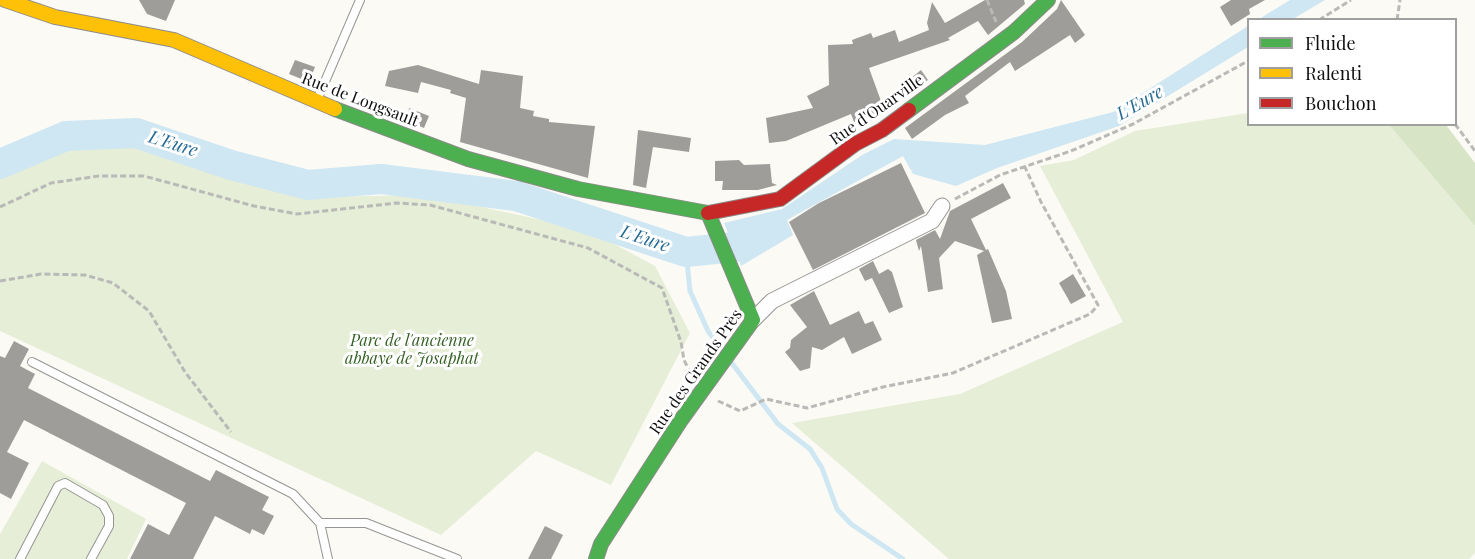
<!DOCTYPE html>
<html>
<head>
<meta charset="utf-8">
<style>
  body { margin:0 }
  #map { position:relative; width:1475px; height:559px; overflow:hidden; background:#fbfaf5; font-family:"Playfair Display",serif }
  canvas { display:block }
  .legend { position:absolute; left:1247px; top:18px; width:210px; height:108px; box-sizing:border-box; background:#fff; border:2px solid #9f9f9f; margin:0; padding:8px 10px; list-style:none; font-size:18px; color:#0f0f0f }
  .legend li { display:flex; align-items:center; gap:12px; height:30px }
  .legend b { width:30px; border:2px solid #9f9f9f }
</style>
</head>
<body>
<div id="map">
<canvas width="1475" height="559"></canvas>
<ul class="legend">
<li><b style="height:8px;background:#4caf50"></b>Fluide</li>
<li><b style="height:8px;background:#ffc107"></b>Ralenti</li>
<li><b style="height:8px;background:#c62828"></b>Bouchon</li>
</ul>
</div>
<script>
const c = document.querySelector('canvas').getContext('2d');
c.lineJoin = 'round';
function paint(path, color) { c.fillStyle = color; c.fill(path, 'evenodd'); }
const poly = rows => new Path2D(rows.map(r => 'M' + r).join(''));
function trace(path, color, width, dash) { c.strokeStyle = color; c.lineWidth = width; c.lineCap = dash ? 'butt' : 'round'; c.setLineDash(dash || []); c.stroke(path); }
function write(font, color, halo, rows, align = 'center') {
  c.font = font + ' "Playfair Display",serif'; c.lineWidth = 6; c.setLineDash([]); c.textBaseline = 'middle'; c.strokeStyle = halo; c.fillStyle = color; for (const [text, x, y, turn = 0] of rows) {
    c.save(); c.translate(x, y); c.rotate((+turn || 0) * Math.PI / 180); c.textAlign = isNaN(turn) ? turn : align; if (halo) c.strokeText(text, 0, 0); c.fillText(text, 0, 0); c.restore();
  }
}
const green = poly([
  [1248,113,1248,124,1389,125,1475,226,1475,553,1469,559,949,559,792,423,960,394,1123,322,1040,166,1074,160,1135,131],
  [140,146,315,197,426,195,588,230,655,266,690,333,611,485,536,451,441,535,0,331,0,174,63,150],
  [42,461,146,519,127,559,0,559,0,534]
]);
const forest = poly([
  [1389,125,1446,125,1475,163,1475,226]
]);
const water = poly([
  [1290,0,1325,0,1293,19,1259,19],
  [1248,26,1248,47,1119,126,997,168,956,186,913,174,903,156,787,220,793,235,741,266,724,223,782,209,862,155,894,139,985,145,1113,112]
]);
const stream = poly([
  [686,252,690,291,708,331,725,354],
  [731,362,778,424,810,449,822,468,837,509,851,524,903,559]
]);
const river = poly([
  [0,164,66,136,136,133,231,165,308,185,381,179,516,196,686,252,735,247,750,237]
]);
const building = poly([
  [139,0,175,0,166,21,147,14],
  [985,0,1024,0,1025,4,988,35,978,21,948,38,950,40,869,68,885,112,875,119,871,121,869,116,854,122,851,114,786,141,769,143,766,118,813,108,807,96,829,85,828,45,853,44,852,40,871,33,873,38,895,30,899,42,929,30,927,23,932,2,945,23],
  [1061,0,1085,35,1075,43,1070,35,1015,71,1010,62,965,96,969,103,945,115,912,139,905,128,1022,42,1057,9],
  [1231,0,1265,0,1249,9,1250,14,1231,26,1220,7],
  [295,60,315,67,309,82,289,74],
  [418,65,479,84,481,70,523,76,520,108,534,111,533,116,549,119,549,122,595,126,588,178,460,142,466,98,450,93,451,90,421,82,418,93,385,86,389,71],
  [921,70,928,80,917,88,910,79],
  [409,108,429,116,424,128,407,121],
  [638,130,691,138,689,152,653,147,646,188,633,185],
  [739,160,744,165,770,164,772,183,777,185,758,190,722,190,723,181,715,181,715,161],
  [901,163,925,213,813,270,789,222,819,203],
  [1003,183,1011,198,971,219,986,250,988,249,1006,291,1012,319,992,323,977,255,984,251,955,241,939,258,943,289,928,292,921,246,919,251,916,240,935,230,940,239,950,211],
  [873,261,879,274,888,269,892,272,903,307,889,313,872,278,865,281,859,269],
  [1073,274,1086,296,1071,304,1059,283],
  [814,291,830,325,859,311,865,324,873,321,882,340,852,354,844,337,822,350,812,347,810,368,800,371,785,352,790,348,791,340,807,327,790,305],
  [14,341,29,349,20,366,35,374,28,388,210,481,216,470,269,497,262,510,274,516,264,535,252,529,250,534,215,516,193,559,130,559,148,524,169,535,186,503,24,420,7,452,29,463,11,499,0,493,0,356,5,358],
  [545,526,563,535,551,559,528,559]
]);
const path = poly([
  [987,0,997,24],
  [1319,20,1351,0],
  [1397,20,1400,0],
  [1455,124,1475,151],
  [955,199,1000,175,1071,151,1133,124,1248,61],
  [0,207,51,183,99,176,144,176,254,206,297,214,397,203,430,205,588,248,662,288,681,342,684,360,689,370,696,372],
  [0,281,41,274,85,275,113,283,149,311,185,372,231,432],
  [718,401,740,411,766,399,807,408,883,387,953,373,1090,314,1098,305,1041,202,1024,165]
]);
const lane = poly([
  [317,100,360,0],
  [32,362,293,494,320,523,366,523,457,559],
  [320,523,328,559],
  [20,559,58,486,65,483,103,505,109,516,109,526,91,559]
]);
const street = poly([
  [753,320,772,301,932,221,942,206]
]);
const fast = poly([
  [335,109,468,159,578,189,708,213],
  [909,110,1014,32,1048,0],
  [596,559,601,544,681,420,753,320,708,213]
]);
const slow = poly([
  [5,0,55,17,174,40,335,109]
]);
const jam = poly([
  [708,213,780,199,855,144,882,130,909,110]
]);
const streetNames = [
  ["Rue de Longsault",360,100,21],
  ["Rue d'Ouarville",877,110,-35],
  ["Rue des Grands Près",696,372,-55]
];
const parkNames = [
  ["Parc de l'ancienne",412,341],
  ["abbaye de Josaphat",412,359]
];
const waterNames = [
  ["L'Eure",1140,103,-30],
  ["L'Eure",173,144,17],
  ["L'Eure",645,239,18]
];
paint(green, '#e6eed7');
paint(forest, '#d7e5c6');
paint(water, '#cfe7f2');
trace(stream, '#cfe7f2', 5);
trace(river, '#cfe7f2', 30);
paint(building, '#9f9d9a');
trace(lane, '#959593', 10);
trace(street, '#959593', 17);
trace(fast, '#8c8b89', 16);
trace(slow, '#8c8b89', 16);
trace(jam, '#8c8b89', 16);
trace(path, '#b9b9b8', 3, [6, 3]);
trace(lane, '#fefefe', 8);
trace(street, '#fefefe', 15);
trace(fast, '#4caf50', 14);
trace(slow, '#ffc107', 14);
trace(jam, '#c62828', 14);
write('16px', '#0f0f0f', '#fff', streetNames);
write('italic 16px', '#356026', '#fff', parkNames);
write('italic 18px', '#256a94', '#fff', waterNames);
</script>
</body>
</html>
